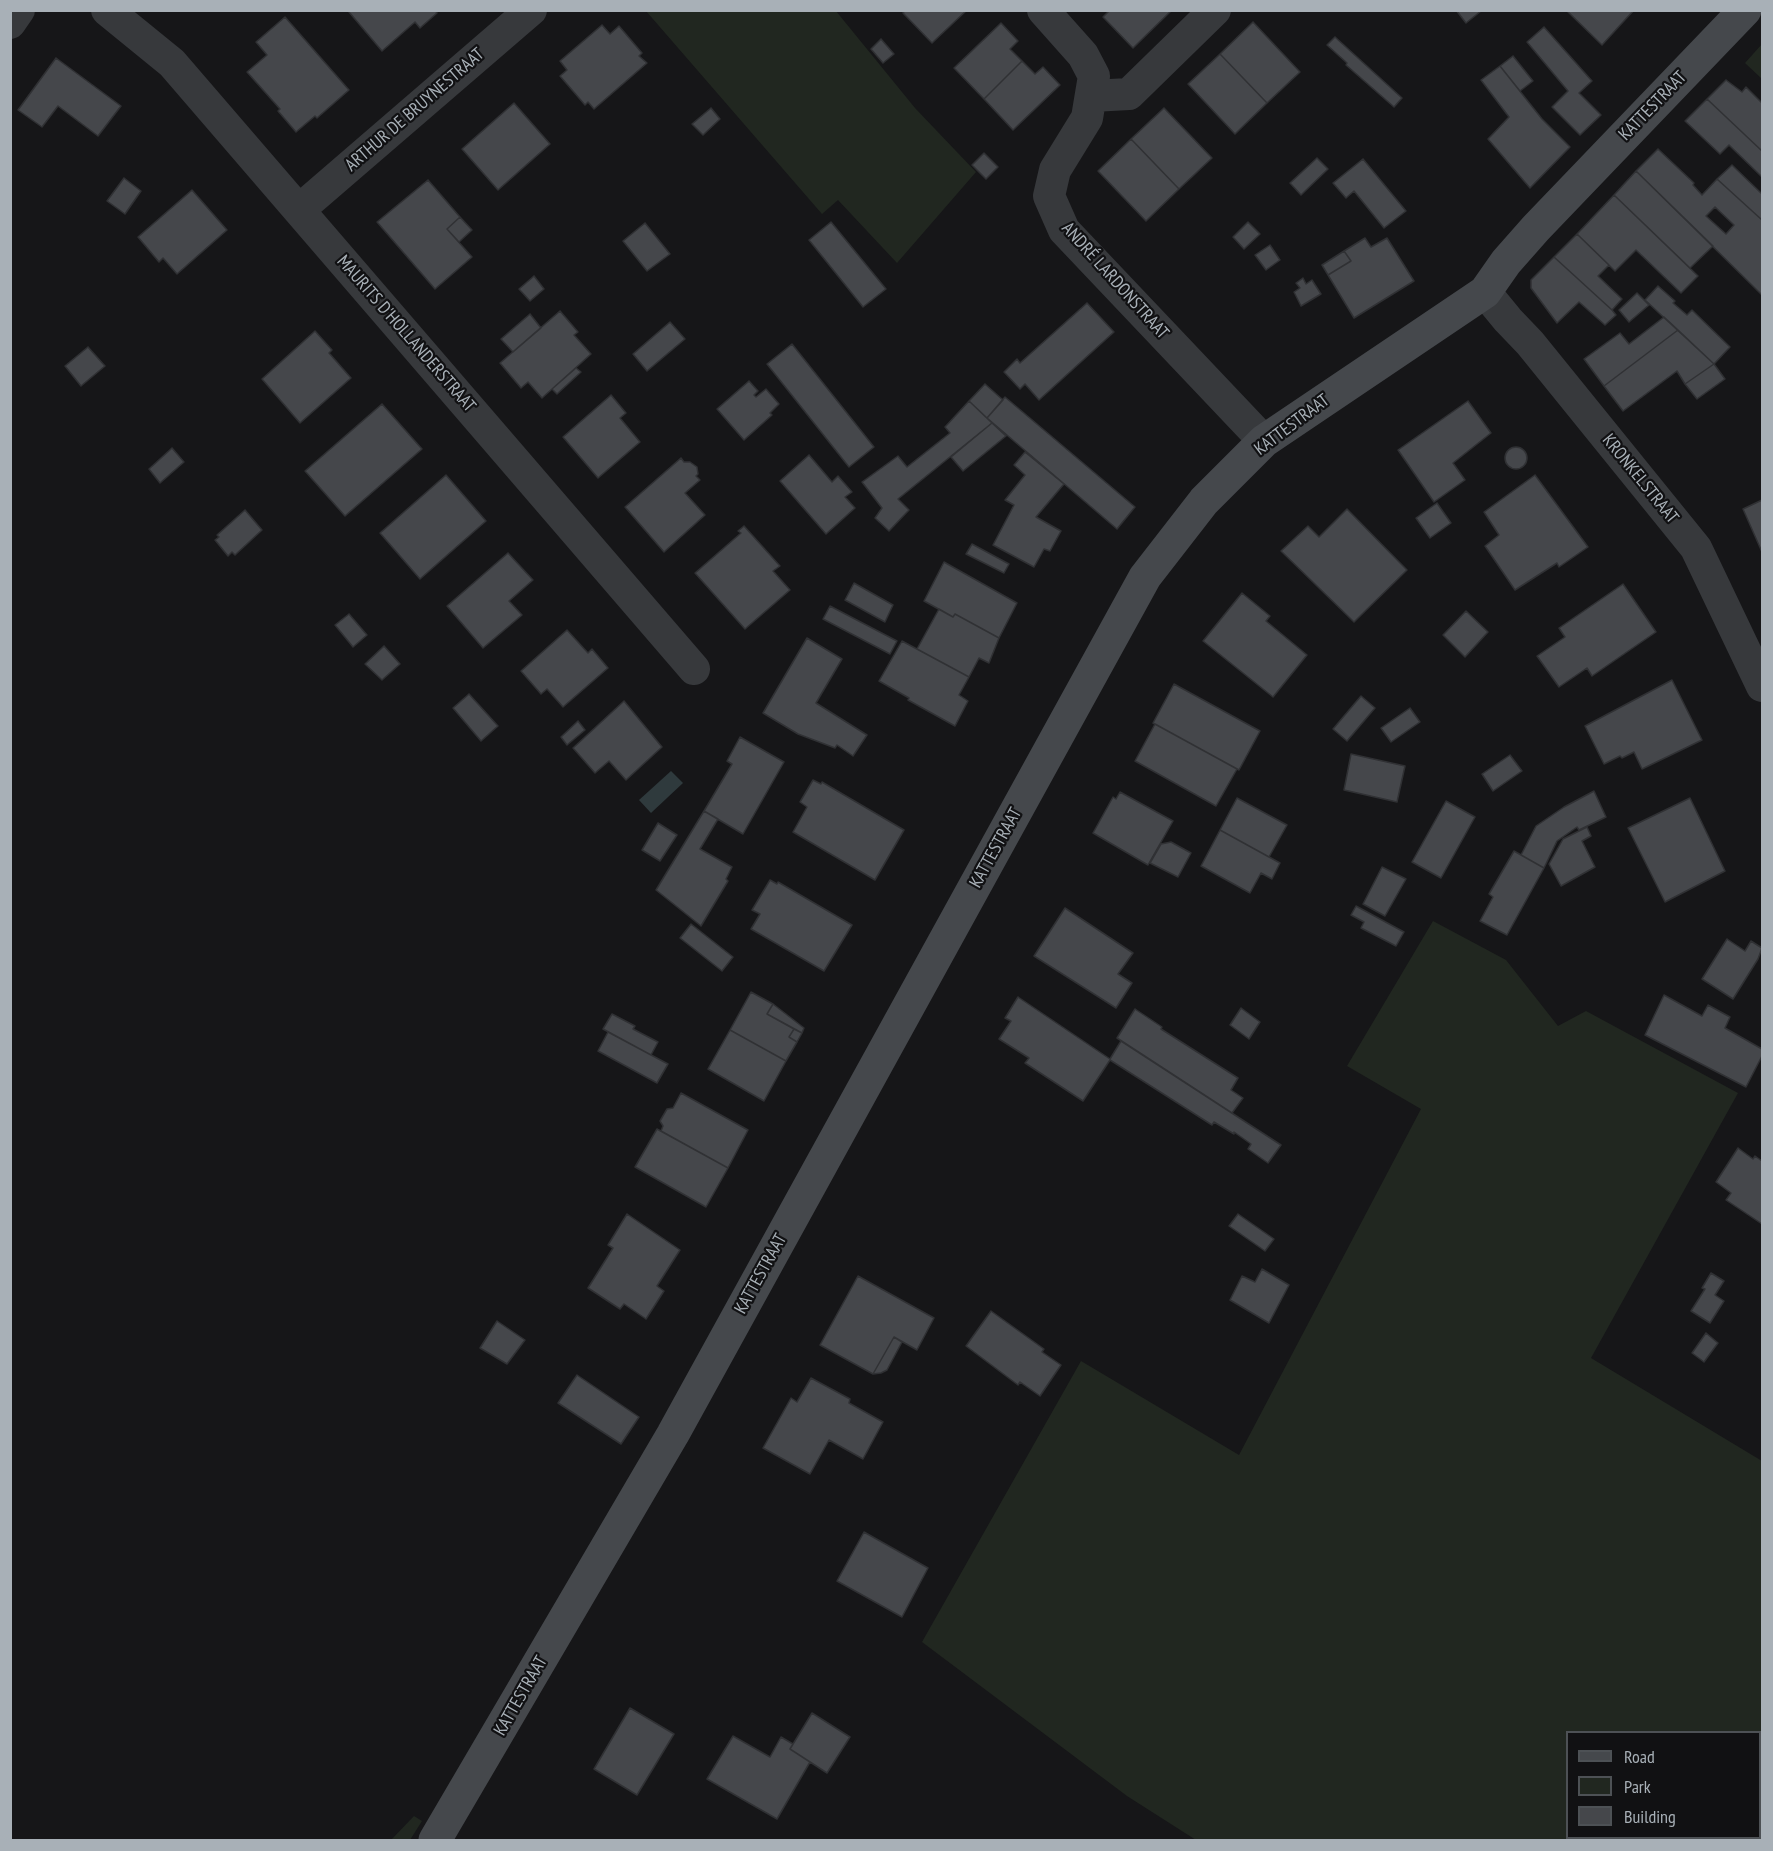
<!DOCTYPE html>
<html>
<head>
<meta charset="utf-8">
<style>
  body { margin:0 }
  #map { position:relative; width:1773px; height:1851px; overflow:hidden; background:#161618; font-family:"PT Sans Narrow",sans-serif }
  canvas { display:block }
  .frame { position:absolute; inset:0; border:12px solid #a8b0b7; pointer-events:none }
  .legend { position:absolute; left:1566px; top:1731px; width:195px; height:108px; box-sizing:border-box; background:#111113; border:2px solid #4d5155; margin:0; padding:8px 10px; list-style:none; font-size:18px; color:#a8b0b7 }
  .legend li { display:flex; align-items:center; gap:12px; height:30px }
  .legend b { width:30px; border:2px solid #4d5155 }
</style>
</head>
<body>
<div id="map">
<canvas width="1773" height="1851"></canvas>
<div class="frame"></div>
<ul class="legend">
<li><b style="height:8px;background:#45484c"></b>Road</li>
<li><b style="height:16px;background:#212720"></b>Park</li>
<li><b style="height:16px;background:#45474b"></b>Building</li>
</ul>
</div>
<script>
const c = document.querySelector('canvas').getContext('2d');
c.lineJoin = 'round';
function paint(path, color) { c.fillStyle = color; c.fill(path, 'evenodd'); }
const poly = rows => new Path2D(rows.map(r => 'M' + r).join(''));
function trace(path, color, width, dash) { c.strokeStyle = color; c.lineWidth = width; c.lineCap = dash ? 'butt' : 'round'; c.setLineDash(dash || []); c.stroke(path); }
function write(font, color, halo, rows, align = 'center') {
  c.font = font + ' "PT Sans Narrow",sans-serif'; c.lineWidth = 4.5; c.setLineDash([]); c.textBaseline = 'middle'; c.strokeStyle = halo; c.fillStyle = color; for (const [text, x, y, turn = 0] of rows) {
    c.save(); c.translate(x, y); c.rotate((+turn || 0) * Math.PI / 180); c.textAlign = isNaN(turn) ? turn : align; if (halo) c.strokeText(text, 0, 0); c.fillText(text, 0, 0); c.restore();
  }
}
const green = poly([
  [646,11,836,11,915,108,976,172,897,263,838,200,822,214],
  [1762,44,1762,79,1745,63],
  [1433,921,1506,960,1558,1026,1586,1011,1738,1093,1591,1358,1762,1461,1762,1840,1196,1840,1127,1796,922,1642,1081,1361,1239,1455,1421,1109,1347,1066],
  [1568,1732,1760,1732,1760,1838,1568,1838],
  [414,1816,422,1821,410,1840,391,1840]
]);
const water = poly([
  [671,771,683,783,651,813,639,800]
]);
const building = poly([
  [351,10,435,10,437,13,420,28,415,22,382,51,349,12,351,10],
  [905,10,967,10,932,43,903,13,905,10],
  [1110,10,1172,10,1133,48,1103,17,1110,10],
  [1456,10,1480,10,1481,11,1466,23,1456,10],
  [1566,10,1634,10,1602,45,1566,10],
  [285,17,349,90,317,118,315,116,296,132,278,111,280,109,247,72,267,55,256,42,285,17],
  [1253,22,1300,72,1267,103,1220,54,1253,22],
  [1001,23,1018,41,1010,49,1022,61,984,99,954,68,1001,23],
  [602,25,610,34,619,26,642,53,639,56,647,63,594,109,588,102,585,105,560,76,567,70,560,61,602,25],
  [1544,27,1592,81,1579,93,1601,115,1580,135,1552,107,1568,91,1527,42,1544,27],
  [1335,37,1402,98,1394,107,1346,65,1347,63,1327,45,1335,37],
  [881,39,894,54,883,63,871,49,881,39],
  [1220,54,1267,103,1235,134,1188,84,1220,54],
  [1513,56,1533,81,1520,91,1500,66,1513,56],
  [56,58,121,106,98,136,58,106,42,127,18,110,56,58],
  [1022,61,1035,74,1043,67,1060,85,1013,130,984,99,1022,61],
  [1500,66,1542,119,1570,147,1530,188,1488,139,1509,117,1481,80,1500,66],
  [1726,80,1742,92,1746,87,1762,103,1762,151,1707,99,1726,80],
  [1707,99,1762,151,1762,177,1729,145,1720,154,1685,121,1707,99],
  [514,103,550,144,498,190,462,149,514,103],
  [711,108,720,119,703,135,692,124,711,108],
  [1164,108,1212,158,1179,189,1131,139,1164,108],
  [1131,139,1179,189,1146,221,1098,171,1131,139],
  [1658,149,1694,183,1693,185,1702,195,1717,179,1762,220,1762,295,1636,171,1658,149],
  [1715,207,1734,225,1726,234,1706,216,1715,207],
  [984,153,998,167,986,179,972,165,984,153],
  [1317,158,1328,169,1301,195,1290,183,1317,158],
  [1363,159,1406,211,1384,228,1354,191,1346,198,1333,183,1363,159],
  [1732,165,1762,194,1762,220,1717,179,1732,165],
  [1636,171,1713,246,1690,268,1614,195,1636,171],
  [124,178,141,191,125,214,107,201,124,178],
  [428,180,460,217,447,229,472,257,435,289,377,222,428,180],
  [192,190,227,230,177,274,163,258,159,262,138,237,192,190],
  [1614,195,1698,276,1681,293,1636,250,1615,271,1577,234,1614,195],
  [460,217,472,230,459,242,447,229,460,217],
  [831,222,886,289,863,307,809,240,831,222],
  [1248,222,1260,234,1244,249,1233,237,1248,222],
  [645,223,670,254,647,271,623,241,645,223],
  [1577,234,1609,265,1598,276,1622,299,1612,310,1554,257,1577,234],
  [1365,238,1371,247,1387,238,1414,281,1354,318,1328,275,1351,261,1344,251,1365,238],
  [1270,245,1280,260,1266,270,1255,255,1270,245],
  [1344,251,1351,261,1328,275,1322,265,1344,251],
  [1554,257,1612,310,1616,315,1605,325,1579,302,1557,323,1531,288,1531,280,1554,257],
  [534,276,544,289,530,301,519,289,534,276],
  [1303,278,1306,284,1312,280,1321,294,1301,306,1294,292,1300,288,1296,283,1303,278],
  [1658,286,1675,301,1673,303,1687,315,1692,310,1730,347,1714,364,1645,300,1658,286],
  [1637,293,1649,305,1629,322,1619,310,1637,293],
  [1087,303,1114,332,1039,400,1025,384,1020,389,1004,372,1017,359,1020,363,1087,303],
  [560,311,578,332,574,335,591,354,542,398,528,382,521,388,500,363,560,311],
  [530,314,541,328,513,352,501,339,530,314],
  [1664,317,1678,330,1604,386,1584,359,1620,333,1629,344,1664,317],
  [670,322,685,339,647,371,633,354,670,322],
  [1678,330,1714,364,1685,384,1677,371,1623,411,1604,386,1678,330],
  [315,331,332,350,329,353,351,378,300,423,262,379,315,331],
  [792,344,874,447,849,467,767,364,792,344],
  [88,347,105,366,81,386,65,366,88,347],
  [1714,364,1725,379,1697,399,1685,384,1714,364],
  [576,368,581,372,557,394,552,389,576,368],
  [749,381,758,391,754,395,756,397,766,389,779,404,770,413,772,415,744,440,717,409,749,381],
  [985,384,1003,400,987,418,969,401,985,384],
  [611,395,626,413,620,418,640,442,598,478,563,437,611,395],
  [1005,397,1135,507,1117,529,987,418,1005,397],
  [969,401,992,423,898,499,909,510,889,531,875,518,882,508,862,482,898,456,907,467,950,433,945,427,969,401],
  [1468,401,1491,433,1453,463,1465,480,1434,502,1398,450,1468,401],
  [382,404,422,449,345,516,305,471,382,404],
  [992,423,1006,436,963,471,951,457,992,423],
  '1505 458a11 11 0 1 1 22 0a11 11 0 1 1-22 0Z',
  [172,448,184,462,160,483,149,469,172,448],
  [1025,452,1064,484,1036,517,1061,531,1050,551,1044,549,1034,567,993,545,1014,505,1005,500,1025,475,1014,465,1025,452],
  [809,455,832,482,838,476,852,492,845,497,855,508,826,534,780,481,809,455],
  [681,458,684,462,690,462,697,467,698,474,696,476,700,480,685,493,705,515,664,552,625,507,681,458],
  [446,475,486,521,420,579,380,533,446,475],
  [1535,475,1588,547,1559,567,1557,563,1515,590,1485,546,1499,535,1484,512,1535,475],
  [1762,500,1762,552,1743,509,1762,500],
  [1437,503,1451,523,1430,538,1416,518,1437,503],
  [1347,509,1407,570,1354,622,1281,551,1308,526,1319,537,1347,509],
  [245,510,262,530,235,555,232,552,228,556,215,540,219,537,217,535,245,510],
  [744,526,780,566,773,571,790,590,745,629,695,573,741,533,738,531,744,526],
  [972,544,1009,564,1004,573,966,554,972,544],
  [508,553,533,580,509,601,522,615,483,648,447,606,508,553],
  [944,562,1017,603,999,638,955,614,953,617,924,601,944,562],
  [854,583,893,605,885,622,845,600,854,583],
  [1623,584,1656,632,1592,676,1587,668,1559,687,1537,656,1565,637,1559,628,1623,584],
  [1242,593,1270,616,1266,621,1307,655,1273,697,1203,641,1242,593],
  [830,606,897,641,890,654,823,619,830,606],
  [939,609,953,617,955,614,999,638,989,663,979,658,969,677,917,649,939,609],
  [1466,611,1488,632,1465,657,1443,635,1466,611],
  [349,614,367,635,353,647,335,625,349,614],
  [567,630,588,653,592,649,608,668,563,707,547,689,541,694,521,671,567,630],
  [807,638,842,659,816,703,867,735,853,756,837,745,835,748,798,734,763,713,807,638],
  [902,641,969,677,959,695,968,701,955,726,908,700,909,698,879,681,902,641],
  [384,646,400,664,382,680,365,664,384,646],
  [1672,680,1702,740,1642,769,1634,752,1622,758,1620,756,1604,764,1585,726,1672,680],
  [1174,684,1260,731,1239,770,1153,723,1174,684],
  [469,694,498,726,481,741,453,708,469,694],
  [1361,696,1375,708,1347,741,1333,729,1361,696],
  [624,701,662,747,626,780,609,761,595,773,573,748,624,701],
  [1410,708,1420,722,1391,742,1381,728,1410,708],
  [578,721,585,730,567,745,561,737,578,721],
  [1155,724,1237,769,1216,806,1135,761,1155,724],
  [740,737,784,762,743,834,704,811,732,764,727,761,740,737],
  [1351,754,1405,766,1397,802,1344,790,1351,754],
  [1510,755,1522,771,1493,791,1482,774,1510,755],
  [813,780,821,784,822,782,904,830,875,880,793,832,807,807,800,802,813,780],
  [1594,791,1606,817,1579,830,1577,827,1557,841,1544,868,1521,855,1536,826,1564,807,1594,791],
  [1120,792,1173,821,1148,865,1093,833,1113,797,1116,799,1120,792],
  [1237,798,1287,825,1269,857,1220,830,1237,798],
  [1690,798,1725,871,1665,902,1628,828,1690,798],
  [1446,801,1475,817,1441,878,1412,862,1446,801],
  [704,811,718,819,700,849,732,867,726,879,728,881,701,926,656,890,704,811],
  [658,823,677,835,660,861,642,850,658,823],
  [1587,827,1591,836,1582,841,1595,867,1561,886,1549,864,1563,839,1587,827],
  [1220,830,1280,863,1272,879,1261,873,1250,893,1201,866,1220,830],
  [1171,842,1191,853,1178,877,1150,863,1161,844,1171,842],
  [1514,851,1544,868,1507,935,1480,921,1493,897,1489,894,1514,851],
  [1382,867,1406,879,1385,916,1363,904,1382,867],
  [770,880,777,884,778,882,852,925,824,971,751,929,760,914,752,910,770,880],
  [1356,906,1404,932,1396,946,1361,928,1364,922,1351,915,1356,906],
  [1065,908,1133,953,1118,974,1132,983,1116,1008,1034,956,1065,908],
  [691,924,733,957,722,971,680,938,691,924],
  [1727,939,1745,951,1751,941,1762,948,1758,959,1733,999,1702,979,1727,939],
  [751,992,773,1004,767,1014,794,1029,789,1037,797,1042,786,1061,730,1030,751,992],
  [1664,995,1702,1016,1708,1005,1730,1017,1725,1028,1762,1049,1762,1056,1746,1087,1645,1035,1664,995],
  [1018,997,1110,1059,1121,1041,1281,1145,1268,1163,1248,1149,1251,1144,1234,1132,1234,1134,1214,1122,1212,1125,1110,1060,1083,1101,1025,1063,1029,1058,999,1039,1011,1021,1005,1018,1018,997],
  [773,1004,804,1028,802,1033,767,1014,773,1004],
  [1241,1008,1260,1022,1249,1039,1230,1025,1241,1008],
  [1135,1009,1162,1027,1161,1029,1238,1078,1231,1090,1243,1098,1232,1113,1117,1038,1135,1009],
  [612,1014,635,1026,633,1029,658,1042,651,1055,603,1029,612,1014],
  [794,1029,802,1033,797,1042,789,1037,794,1029],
  [730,1030,786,1061,764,1101,708,1069,730,1030],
  [608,1032,668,1064,657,1083,598,1051,608,1032],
  [681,1093,748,1130,728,1168,661,1131,663,1126,660,1121,667,1109,673,1108,681,1093],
  [657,1129,728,1168,706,1207,635,1167,657,1129],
  [1738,1148,1753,1159,1755,1156,1762,1161,1762,1224,1726,1200,1731,1193,1716,1182,1738,1148],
  [627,1214,680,1250,657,1286,664,1291,646,1319,624,1304,620,1309,588,1288,613,1248,608,1245,627,1214],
  [1238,1214,1274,1239,1265,1251,1229,1226,1238,1214],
  [1262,1269,1289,1285,1269,1323,1230,1300,1242,1276,1255,1282,1262,1269],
  [1711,1273,1724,1281,1715,1295,1724,1301,1710,1323,1691,1311,1705,1289,1702,1288,1711,1273],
  [858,1276,934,1318,917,1350,894,1337,873,1374,820,1345,858,1276],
  [991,1311,1044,1349,1042,1352,1061,1365,1040,1396,1020,1382,1018,1385,966,1346,991,1311],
  [497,1321,525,1340,507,1364,480,1348,497,1321],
  [1706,1333,1718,1343,1704,1362,1692,1353,1706,1333],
  [894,1337,902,1342,887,1370,881,1373,873,1374,894,1337],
  [577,1375,639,1417,621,1444,558,1403,577,1375],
  [811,1378,850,1399,849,1403,883,1422,863,1459,829,1440,810,1474,763,1448,791,1398,797,1402,811,1378],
  [864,1532,928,1568,902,1617,837,1581,864,1532],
  [630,1708,674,1734,637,1795,594,1769,630,1708],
  [812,1713,850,1737,827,1773,790,1749,812,1713],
  [733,1736,770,1757,781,1737,793,1744,790,1749,810,1762,777,1819,707,1779,733,1736]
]);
const street = poly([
  [107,10,172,63,694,669],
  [1043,10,1083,55,1094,76,1087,118,1055,170,1049,196,1064,230,1264,441],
  [10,23,19,10],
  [1092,96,1129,94,1215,10],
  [299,210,531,10],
  [1485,292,1508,320,1530,343,1696,548,1762,686]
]);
const secondary = poly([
  [435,1840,673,1434,1145,577,1204,501,1264,441,1485,292,1506,262,1536,228,1745,10]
]);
const streetNames = [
  ["KATTESTRAAT",1653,106,-46],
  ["ARTHUR DE BRUYNESTRAAT",415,110,-41],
  ["ANDRÉ LARDONSTRAAT",1115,281,48],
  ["MAURITS D'HOLLANDERSTRAAT",406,334,49],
  ["KATTESTRAAT",1292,425,-37],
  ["KRONKELSTRAAT",1640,479,51],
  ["KATTESTRAAT",996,848,-61],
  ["KATTESTRAAT",761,1274,-61],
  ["KATTESTRAAT",521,1696,-60]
];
paint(green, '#212720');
paint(water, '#2f3a3d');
paint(building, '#45474b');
trace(building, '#303134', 1.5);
trace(street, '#37393c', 32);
trace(secondary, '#45484c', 33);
write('18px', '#a8b0b7', '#111113', streetNames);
</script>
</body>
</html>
